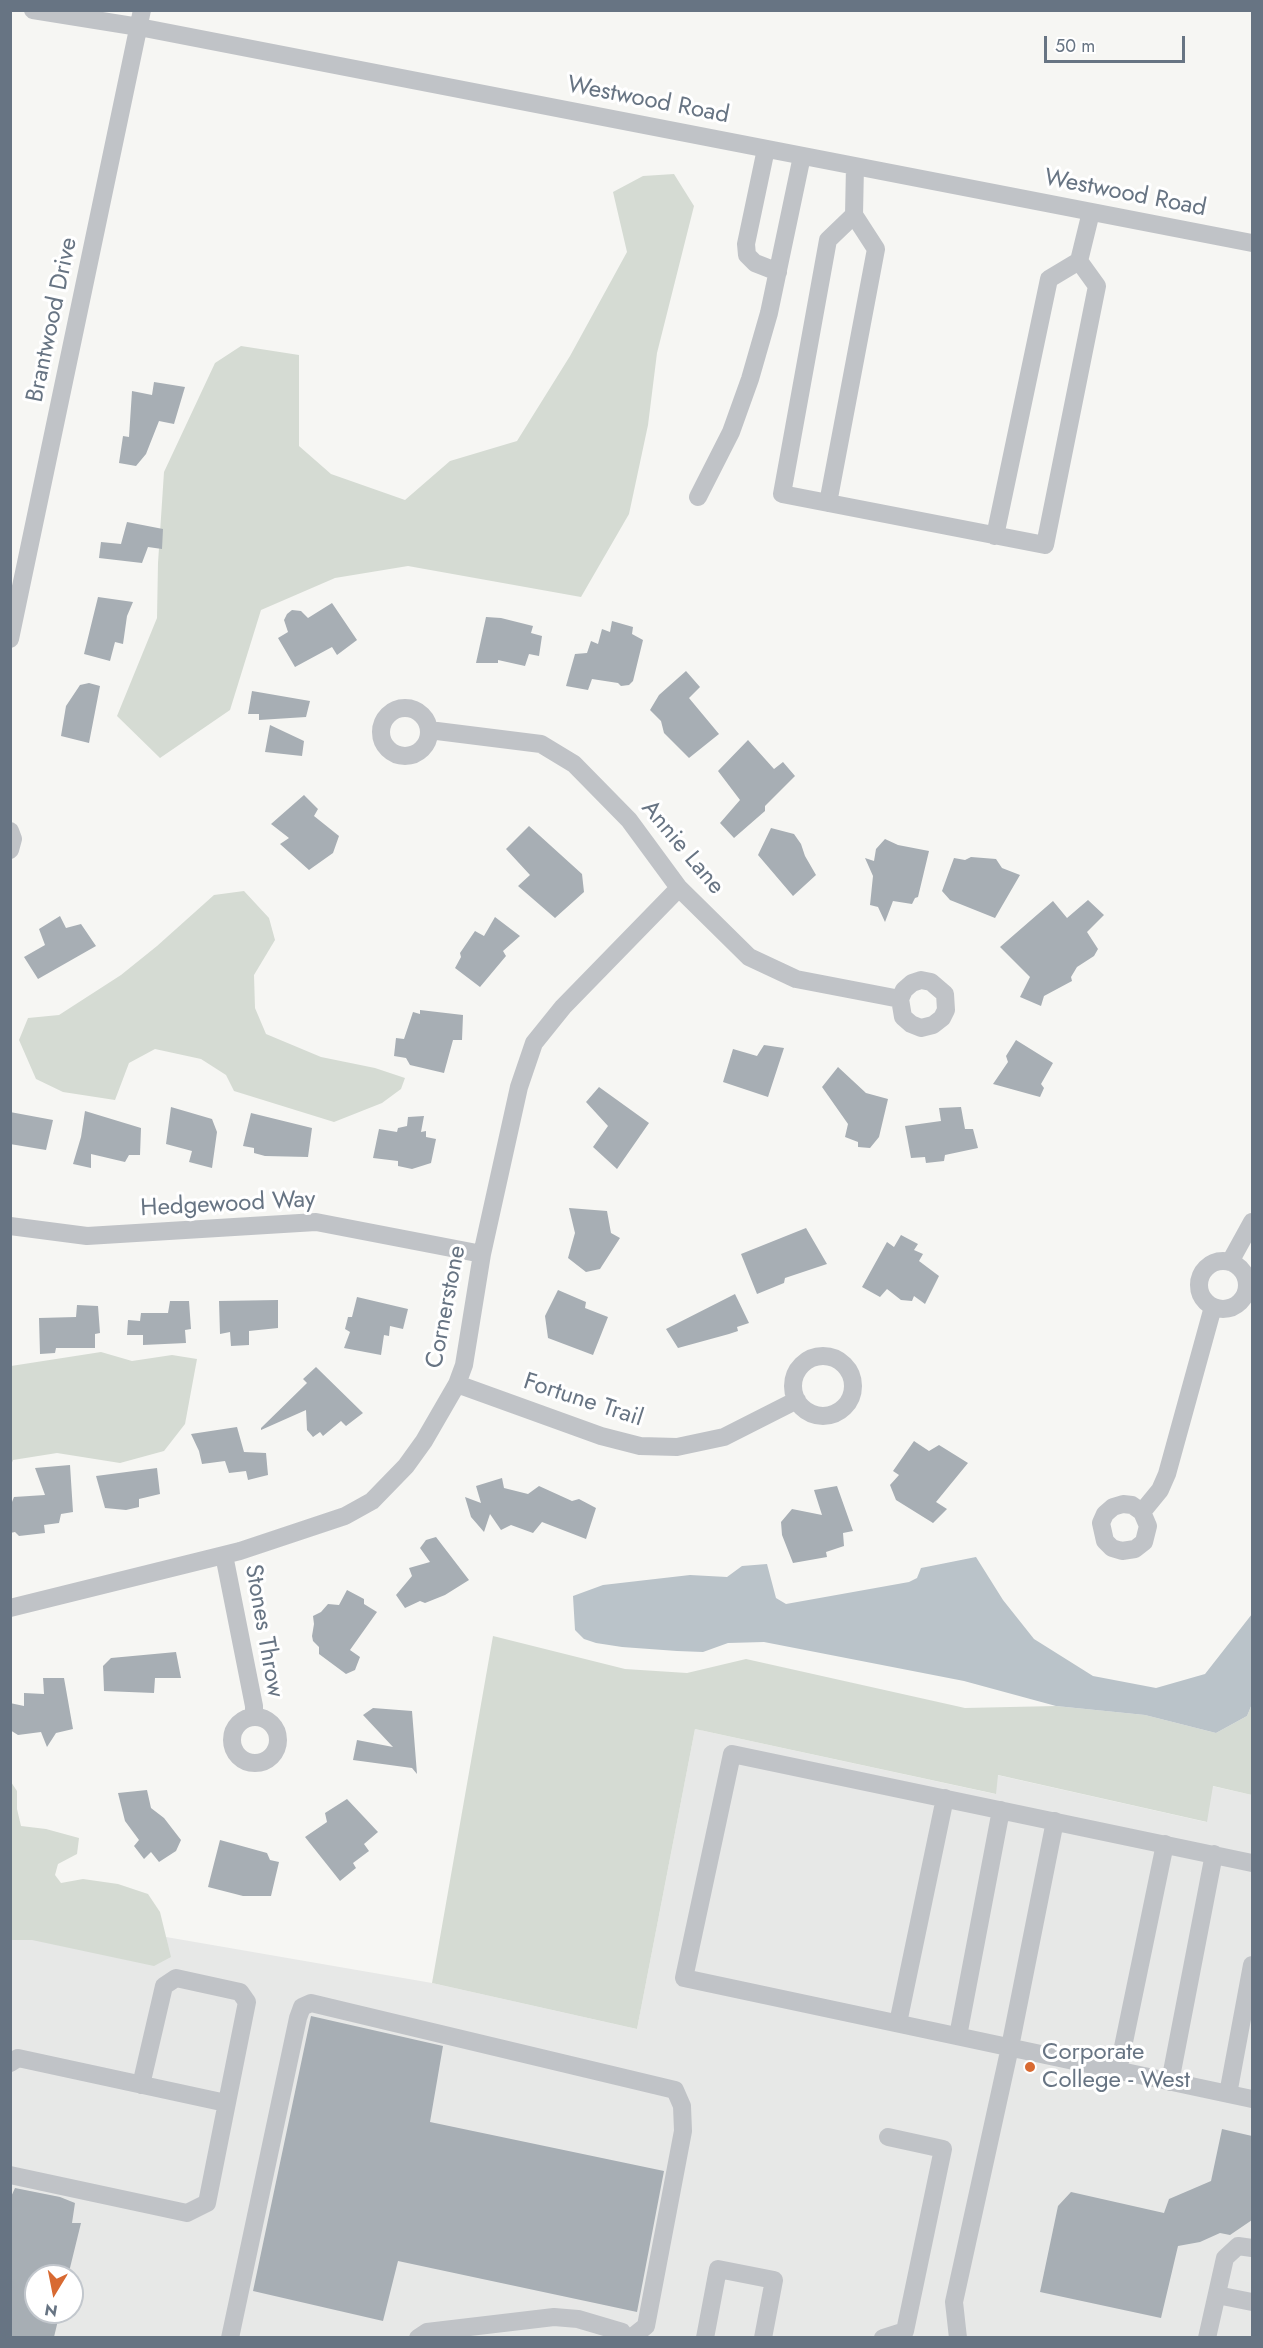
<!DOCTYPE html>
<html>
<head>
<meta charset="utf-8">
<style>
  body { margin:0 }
  #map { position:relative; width:1263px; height:2348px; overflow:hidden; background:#f6f6f3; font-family:Jost,sans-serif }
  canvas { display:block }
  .frame { position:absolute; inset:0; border:12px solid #677483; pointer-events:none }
  .north { position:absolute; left:24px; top:2264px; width:60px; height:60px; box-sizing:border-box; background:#fff; border:2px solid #c2c7cd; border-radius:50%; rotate:190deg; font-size:16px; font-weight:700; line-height:24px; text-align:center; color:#677483 }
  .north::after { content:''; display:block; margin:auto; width:21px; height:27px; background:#d86a32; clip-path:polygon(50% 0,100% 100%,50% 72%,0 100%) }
  .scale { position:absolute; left:1044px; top:36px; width:141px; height:27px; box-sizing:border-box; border:3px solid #677483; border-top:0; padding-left:8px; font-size:18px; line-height:21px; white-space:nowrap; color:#677483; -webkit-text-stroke:4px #fff; paint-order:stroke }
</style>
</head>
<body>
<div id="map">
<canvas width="1263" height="2348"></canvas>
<div class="frame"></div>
<div class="north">N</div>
<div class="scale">50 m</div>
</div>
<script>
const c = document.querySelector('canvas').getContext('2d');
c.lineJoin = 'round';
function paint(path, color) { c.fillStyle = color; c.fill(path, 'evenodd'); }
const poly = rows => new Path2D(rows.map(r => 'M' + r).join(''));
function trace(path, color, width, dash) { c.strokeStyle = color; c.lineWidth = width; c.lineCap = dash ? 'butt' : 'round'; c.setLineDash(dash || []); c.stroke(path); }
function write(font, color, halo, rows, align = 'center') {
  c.font = font + ' Jost,sans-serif'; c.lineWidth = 6; c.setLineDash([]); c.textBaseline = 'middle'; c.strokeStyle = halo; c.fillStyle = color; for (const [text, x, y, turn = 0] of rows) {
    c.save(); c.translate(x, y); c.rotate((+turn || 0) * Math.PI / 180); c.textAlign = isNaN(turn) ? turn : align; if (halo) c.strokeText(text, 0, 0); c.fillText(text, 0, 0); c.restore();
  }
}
const built = poly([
  [695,1729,995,1794,997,1775,1206,1822,1212,1786,1252,1795,1252,2337,11,2337,10,1910,432,1983,637,2029],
  [36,2276,72,2276,72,2312,36,2312]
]);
const green = poly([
  [674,174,694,206,657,353,648,425,629,514,581,597,408,566,335,578,261,610,230,710,160,758,117,716,157,618,158,563,164,472,215,363,241,346,299,355,299,446,331,474,405,500,450,461,517,441,570,356,627,252,613,192,643,176],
  [244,891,269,918,275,940,254,975,255,1008,266,1034,321,1057,375,1068,405,1078,401,1089,382,1103,334,1122,234,1091,226,1075,201,1059,155,1049,129,1063,115,1100,63,1092,36,1079,19,1040,28,1018,59,1015,121,975,157,946,214,895],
  [101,1352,132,1361,172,1355,197,1359,185,1424,164,1451,120,1463,57,1453,13,1460,11,1465,11,1366],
  [493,1636,625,1669,687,1673,746,1659,965,1708,1056,1706,1145,1715,1216,1733,1247,1716,1252,1704,1252,1795,1213,1786,1207,1822,998,1775,996,1794,695,1729,637,2029,432,1983],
  [11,1782,17,1791,17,1809,21,1826,46,1829,79,1838,77,1854,58,1864,55,1875,61,1883,83,1879,118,1884,148,1894,160,1912,171,1957,154,1966,32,1940,11,1940]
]);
const water = poly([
  [976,1557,1003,1600,1034,1639,1093,1676,1156,1688,1205,1674,1252,1614,1252,1704,1247,1716,1216,1733,1145,1715,1056,1706,964,1681,764,1642,728,1643,703,1652,677,1651,622,1647,596,1643,584,1639,575,1630,573,1596,603,1585,690,1575,727,1577,742,1566,767,1564,776,1598,786,1604,909,1582,917,1578,921,1568]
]);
const building = poly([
  [154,382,185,387,174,424,159,421,146,454,136,466,119,463,123,436,129,437,132,391,152,395],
  [127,522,163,529,162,549,148,547,142,563,99,558,101,542,121,544],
  [98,597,133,602,127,616,123,644,115,642,110,661,84,654],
  [332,603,357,640,337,655,332,647,295,667,278,638,288,632,284,620,287,614,292,610,301,611,308,618],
  [486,617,501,618,533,626,531,633,542,636,539,656,529,654,525,666,498,660,498,663,476,663],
  [612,621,633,627,632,634,643,640,633,681,629,685,621,686,618,683,592,679,588,690,566,686,575,654,587,653,591,641,598,644,602,629,610,632],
  [686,671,700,687,689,698,719,734,689,758,664,733,661,721,650,710,659,695],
  [89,683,100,686,89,743,61,736,66,706,80,685],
  [252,691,310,701,306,717,259,720,259,714,248,714],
  [270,725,304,741,302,756,265,752],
  [748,740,774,769,783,762,795,776,765,806,765,811,734,838,720,823,740,800,718,771],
  [304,795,318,809,314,816,339,836,333,853,309,870,280,844,289,838,271,824],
  [529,826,582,874,584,892,555,918,518,886,530,875,506,849],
  [771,828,794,834,801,844,805,856,816,875,793,896,758,855],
  [885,839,898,845,929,851,918,897,915,898,912,904,893,901,885,922,878,907,870,905,873,876,865,858,874,861,876,849],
  [971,857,996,859,1002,868,1020,875,995,918,950,900,942,891,954,858,965,860],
  [1088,900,1104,915,1087,932,1098,949,1094,956,1077,967,1071,977,1072,981,1044,996,1041,1006,1020,997,1030,977,1000,947,1053,901,1067,918],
  [60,916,66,928,81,924,96,946,38,979,24,957,45,945,39,929],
  [495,917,520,936,503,951,506,956,480,987,455,968,461,957,460,953,475,931,484,936],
  [420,1010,463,1015,462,1040,453,1040,444,1073,410,1065,406,1058,394,1056,396,1038,404,1039,413,1012,420,1014],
  [1016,1040,1053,1063,1041,1084,1044,1088,1040,1097,993,1084,1008,1062,1006,1056],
  [764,1045,784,1048,768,1097,723,1082,733,1049,757,1056],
  [838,1067,866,1093,888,1099,879,1137,870,1148,858,1147,858,1142,845,1137,848,1124,822,1087],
  [599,1087,649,1123,617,1169,593,1147,608,1126,586,1102],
  [171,1107,212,1119,217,1132,212,1168,189,1162,192,1151,166,1144],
  [961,1107,965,1129,973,1129,978,1148,945,1155,944,1161,926,1163,925,1157,911,1158,905,1126,941,1121,939,1108],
  [85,1111,141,1128,140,1155,129,1155,125,1162,91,1154,91,1168,73,1164,81,1137],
  [10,1112,53,1120,46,1150,10,1144],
  [251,1113,312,1128,308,1157,265,1156,254,1153,254,1148,243,1146],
  [424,1116,421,1132,426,1131,426,1137,436,1139,431,1163,412,1169,398,1166,398,1161,373,1158,379,1129,397,1132,398,1128,407,1126,408,1117],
  [569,1208,607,1211,611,1233,620,1238,600,1269,586,1272,568,1258,575,1233],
  [806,1228,827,1264,785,1278,784,1283,757,1294,741,1254],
  [901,1235,918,1244,914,1250,923,1254,919,1261,939,1276,925,1304,914,1296,912,1301,901,1300,887,1289,880,1297,862,1287,887,1242,894,1247],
  [558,1290,586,1302,585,1308,608,1317,593,1355,548,1338,545,1316],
  [735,1294,749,1323,737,1327,738,1331,729,1334,678,1348,666,1329],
  [357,1297,408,1309,403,1329,390,1326,389,1336,384,1335,381,1355,344,1348,350,1332,345,1329,348,1317,352,1317],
  [278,1300,278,1328,249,1331,249,1345,231,1346,230,1332,220,1334,219,1301],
  [170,1301,189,1301,191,1329,185,1330,186,1343,143,1345,143,1335,127,1335,128,1320,140,1321,141,1313,168,1313],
  [77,1305,98,1306,100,1333,95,1334,95,1348,56,1348,55,1353,40,1354,39,1318,76,1317],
  [316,1367,363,1413,346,1426,341,1421,323,1436,320,1432,313,1437,307,1430,306,1410,261,1430,261,1428,307,1383,303,1379],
  [237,1427,244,1452,266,1453,268,1475,248,1480,246,1471,229,1473,225,1461,202,1464,199,1451,191,1434],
  [914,1441,929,1451,939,1445,968,1463,936,1502,947,1509,933,1523,896,1500,890,1485,899,1475,893,1471],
  [70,1465,73,1512,61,1514,59,1523,44,1525,45,1533,19,1536,15,1532,10,1533,10,1507,14,1497,45,1495,35,1468],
  [157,1468,160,1494,139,1499,139,1507,126,1510,105,1508,96,1476],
  [502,1478,504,1488,528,1494,539,1486,572,1501,579,1499,596,1508,586,1539,542,1522,533,1533,511,1525,501,1530,490,1514,484,1532,471,1517,465,1497,481,1503,476,1486],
  [837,1486,853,1531,843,1533,844,1546,826,1552,827,1557,793,1563,782,1535,781,1522,792,1509,822,1515,814,1490],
  [436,1537,469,1580,445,1595,425,1603,420,1601,405,1608,396,1595,412,1576,409,1568,430,1562,420,1548,426,1540],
  [347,1590,364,1599,364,1604,377,1612,350,1650,360,1657,355,1670,346,1674,319,1654,319,1647,313,1641,312,1636,314,1624,313,1616,321,1612,328,1604,339,1605],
  [176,1652,181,1678,155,1678,154,1693,104,1691,103,1666,111,1658],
  [43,1678,64,1678,73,1729,56,1733,47,1747,41,1732,18,1735,10,1730,10,1703,24,1706,24,1693,44,1694],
  [373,1708,412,1711,417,1774,412,1768,353,1760,357,1740,393,1747,363,1715],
  [147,1790,151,1808,164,1818,181,1840,176,1851,159,1862,151,1852,144,1859,134,1846,139,1840,125,1821,118,1793],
  [347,1799,378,1832,364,1844,369,1851,353,1863,356,1868,340,1881,305,1837,327,1822,325,1813],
  [220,1840,267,1853,270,1860,279,1862,271,1896,243,1896,208,1887],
  [311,2016,443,2046,430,2122,664,2171,637,2312,398,2261,383,2321,253,2291],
  [1222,2129,1252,2136,1252,2220,1230,2235,1220,2233,1200,2242,1178,2246,1161,2318,1040,2292,1058,2206,1071,2192,1164,2213,1169,2199,1211,2181],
  [15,2188,60,2197,75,2203,72,2223,81,2223,68,2276,36,2276,36,2312,60,2312,54,2337,10,2337,10,2199]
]);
const minor = poly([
  [33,10,139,27,1252,243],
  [766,149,746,244,747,255,755,263,778,272],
  [855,166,854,215,828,240,782,494,1045,545,1097,286,1079,261,1091,212],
  [698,497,731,432,750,379,769,313,802,156],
  [828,503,876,249,854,215],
  [995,536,1049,279,1079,261],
  [10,639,142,10],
  '381 732a24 24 0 1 1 48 0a24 24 0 1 1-48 0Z',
  [429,730,541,744,574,764,629,820,679,888,749,957,796,979,900,999,904,990,912,983,921,980,931,982,945,994,946,1010,942,1018,933,1025,921,1028,911,1024,903,1017,900,999],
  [10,831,13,839,10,850],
  [10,1226,87,1236,316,1222,482,1254],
  '1199 1285a24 24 0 1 1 48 0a24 24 0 1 1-48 0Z',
  [1230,1262,1252,1222],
  '793 1386a30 30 0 1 1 60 0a30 30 0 1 1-60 0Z',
  [457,1384,601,1436,640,1446,677,1447,724,1437,797,1400],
  [1142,1512,1132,1505,1123,1504,1113,1507,1105,1514,1101,1523,1105,1541,1112,1548,1122,1551,1135,1549,1144,1542,1148,1526,1142,1512,1160,1490,1167,1474,1213,1307],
  [224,1555,254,1706,254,1716],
  [10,1608,240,1551,345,1516,372,1501,406,1466,424,1441,457,1384,464,1365,482,1254,519,1087,534,1043,563,1007,679,888],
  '232 1740a23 23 0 1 1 46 0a23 23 0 1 1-46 0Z',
  [1252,1863,732,1754,684,1978,1252,2099],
  [898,2023,945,1798],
  [958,2036,1001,1810],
  [10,2063,18,2058,226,2103],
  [1118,2071,1165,1844],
  [1170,2082,1214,1854],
  [1228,2094,1252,1965],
  [10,2175,187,2213,207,2203,247,2002,240,1992,176,1978,164,1986,141,2085],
  [1217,2295,1252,2302],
  [230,2338,298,2018,302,2007,311,2003,675,2090,682,2106,683,2131,646,2326,631,2338],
  [418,2338,427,2332,554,2317,578,2319,622,2332,626,2338],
  [705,2338,718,2269,774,2280,763,2338],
  [883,2338,905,2331,943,2149,888,2137],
  [958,2338,954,2302,1010,2047,1055,1821],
  [1207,2338,1225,2258,1238,2246,1252,2248]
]);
const markers = [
  [1030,2067,6,"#d86a32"]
];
const streetNames = [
  ["Westwood Road",648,101,11],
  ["Westwood Road",1125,194,11],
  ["Brantwood Drive",53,320,-78],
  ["Annie Lane",682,848,50],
  ["Hedgewood Way",228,1205,-3],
  ["Cornerstone",447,1307,-79],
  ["Fortune Trail",583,1401,18],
  ["Stones Throw",263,1631,80]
];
const poiNames = [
  ["Corporate",1042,2053],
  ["College - West",1042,2081]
];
paint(built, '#e7e8e7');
paint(green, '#d5dbd3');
paint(water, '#bac3c9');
paint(building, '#a7aeb4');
trace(minor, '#c0c3c7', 18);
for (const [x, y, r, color] of markers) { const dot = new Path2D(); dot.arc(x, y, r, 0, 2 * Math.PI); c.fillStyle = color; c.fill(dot); trace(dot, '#fff', 2); }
write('24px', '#677483', '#fff', streetNames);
write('24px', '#677483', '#fff', poiNames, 'left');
</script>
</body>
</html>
